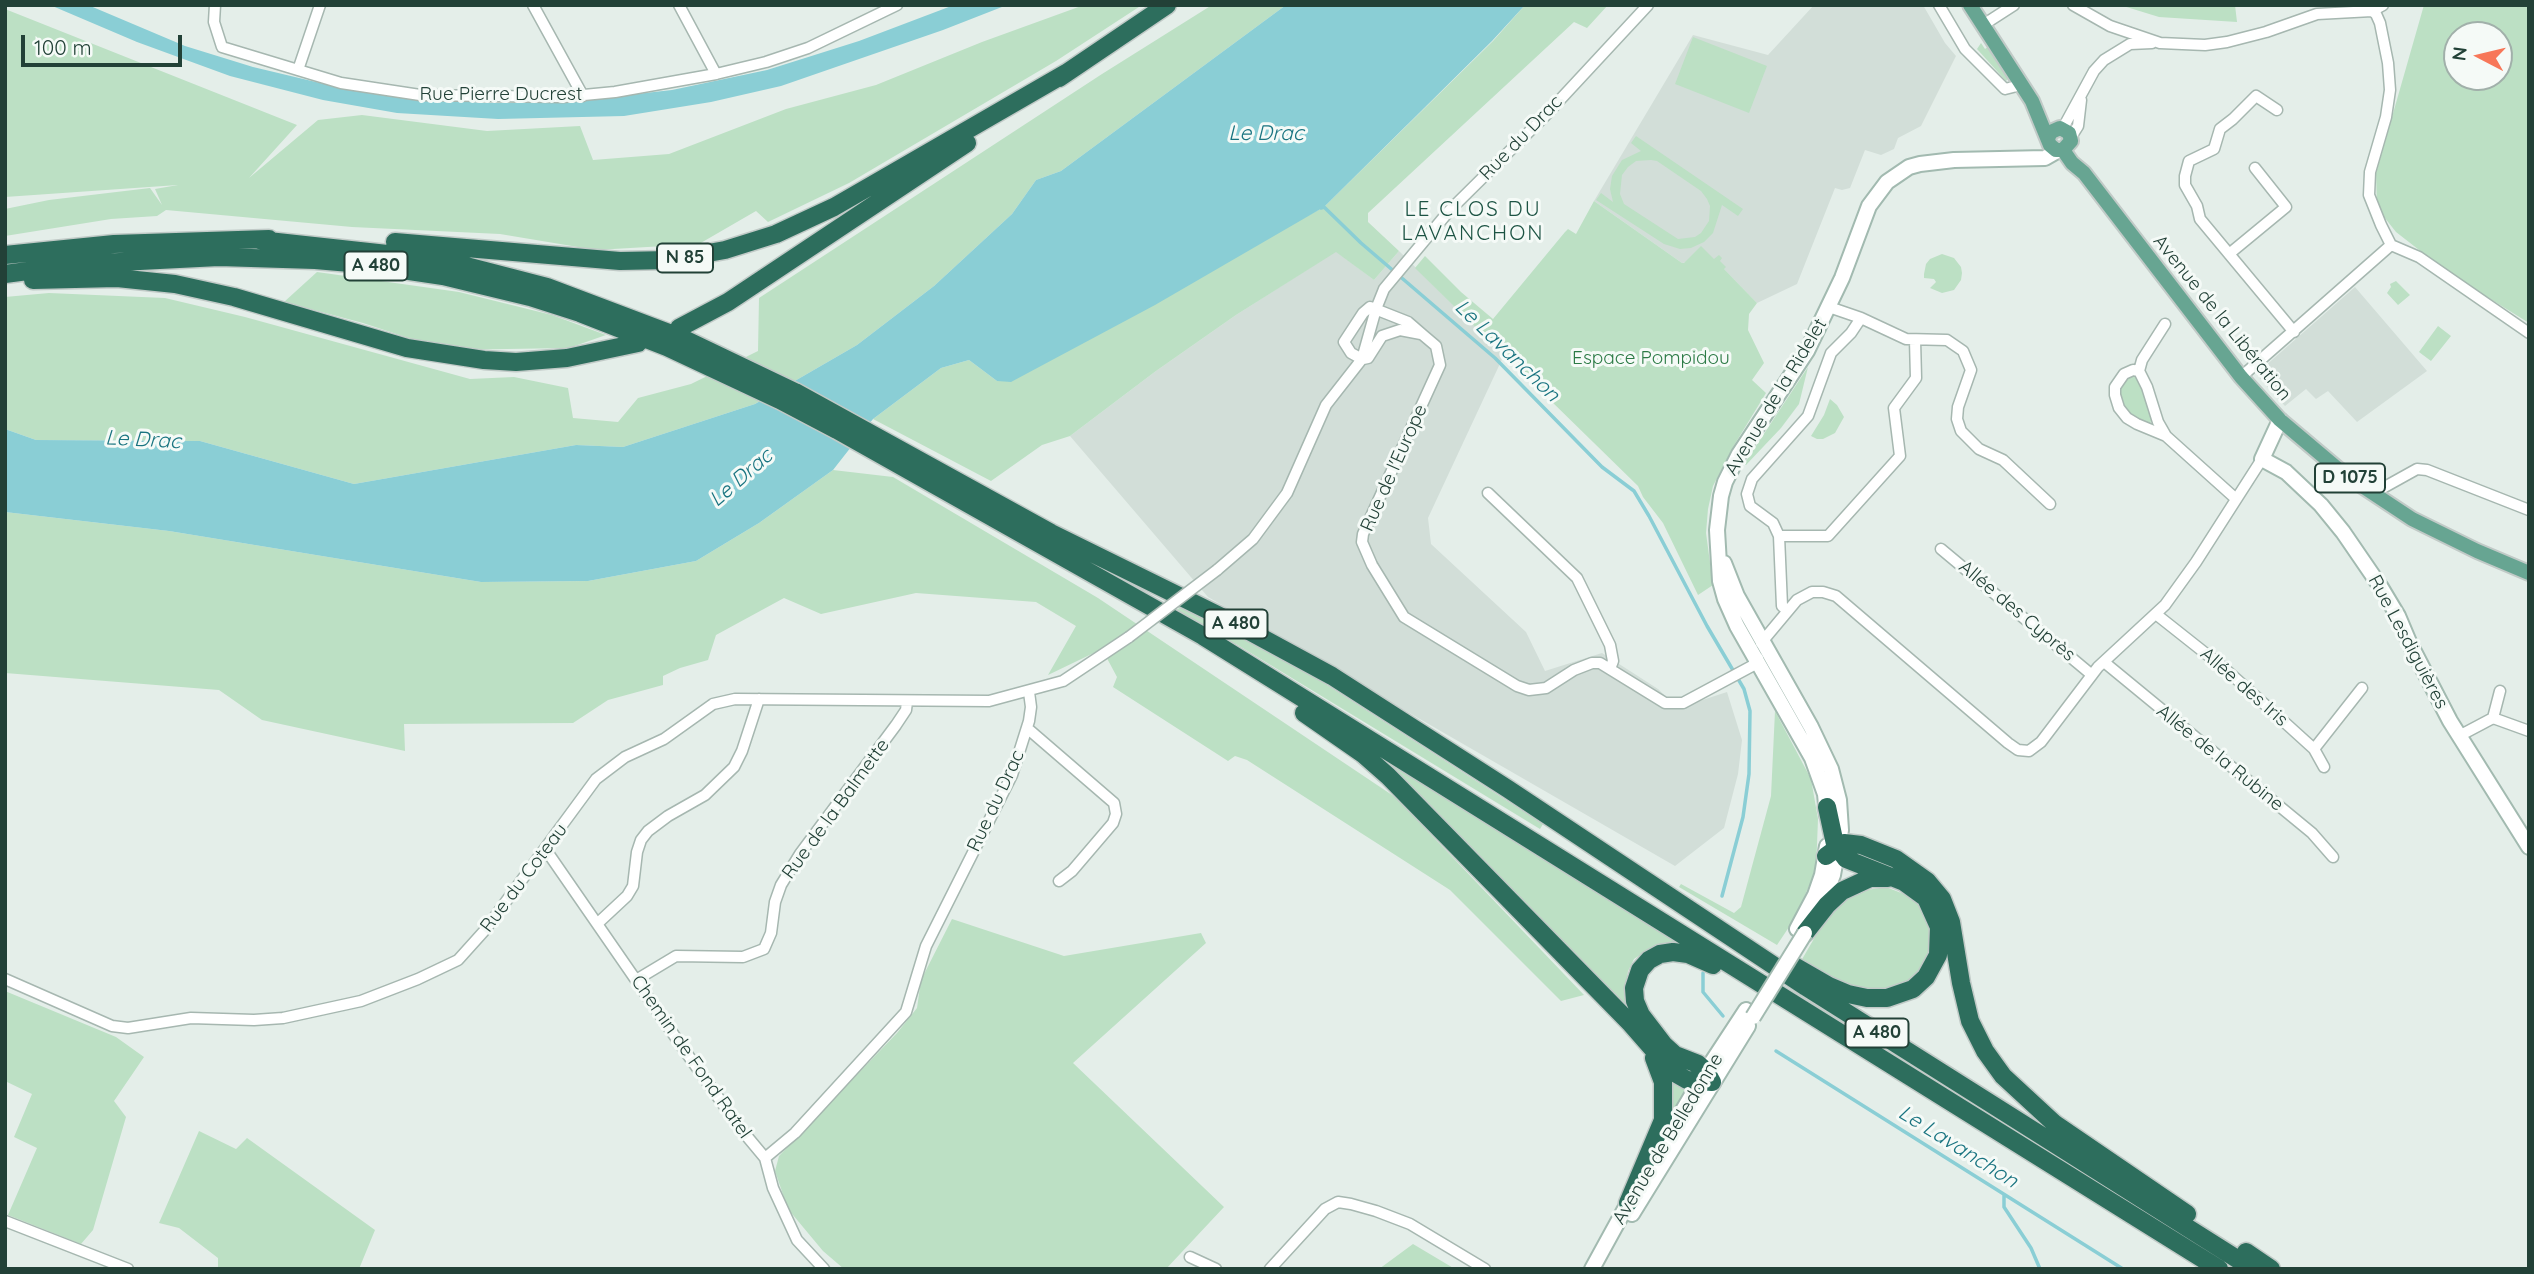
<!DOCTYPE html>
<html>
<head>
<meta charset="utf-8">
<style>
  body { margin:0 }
  #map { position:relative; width:2534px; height:1274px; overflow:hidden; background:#e4eee9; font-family:Quicksand,sans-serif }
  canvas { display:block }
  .frame { position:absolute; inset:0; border:7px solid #224137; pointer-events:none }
  .north { position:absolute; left:2443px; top:21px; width:70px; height:70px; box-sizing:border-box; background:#f5faf7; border:2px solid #a1b0aa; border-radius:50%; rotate:277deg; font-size:19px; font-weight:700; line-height:28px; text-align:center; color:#224137 }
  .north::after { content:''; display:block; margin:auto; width:24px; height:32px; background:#f77759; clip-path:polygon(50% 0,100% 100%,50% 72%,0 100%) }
  .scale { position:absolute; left:21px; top:35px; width:161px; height:32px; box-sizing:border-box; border:4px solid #224137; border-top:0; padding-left:9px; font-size:21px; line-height:24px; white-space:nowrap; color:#224137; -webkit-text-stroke:5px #f5faf7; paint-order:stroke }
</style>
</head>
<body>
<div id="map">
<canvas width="2534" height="1274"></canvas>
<div class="frame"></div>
<div class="north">N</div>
<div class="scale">100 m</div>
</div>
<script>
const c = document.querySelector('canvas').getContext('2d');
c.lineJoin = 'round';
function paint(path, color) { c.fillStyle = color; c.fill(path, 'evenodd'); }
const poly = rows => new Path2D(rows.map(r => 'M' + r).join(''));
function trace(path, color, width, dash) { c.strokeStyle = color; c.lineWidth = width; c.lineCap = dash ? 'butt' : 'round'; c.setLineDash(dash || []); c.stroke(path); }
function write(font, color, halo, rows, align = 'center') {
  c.font = font + ' Quicksand,sans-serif'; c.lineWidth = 6; c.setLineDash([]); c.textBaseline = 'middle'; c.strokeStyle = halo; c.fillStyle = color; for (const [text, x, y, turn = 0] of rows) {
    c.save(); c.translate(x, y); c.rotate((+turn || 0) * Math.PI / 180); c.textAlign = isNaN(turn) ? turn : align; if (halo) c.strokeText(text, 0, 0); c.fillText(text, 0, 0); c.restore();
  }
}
const built = poly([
  [1814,5,1923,5,1945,43,1956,56,1921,126,1898,138,1894,149,1881,155,1865,150,1850,188,1842,190,1835,188,1797,284,1757,303,1714,259,1682,263,1594,201,1693,35,1768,55],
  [1336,251,1374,280,1399,251,1504,355,1428,518,1431,544,1526,632,1545,671,1602,653,1658,689,1678,708,1727,692,1742,740,1738,774,1724,828,1675,866,1208,597,1070,436,1156,371,1236,315],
  [2355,287,2427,371,2357,422,2328,391,2316,399,2306,389,2285,406,2256,374]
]);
const green = poly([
  [1084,5,1142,5,1056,61,849,183,768,222,756,211,699,244,596,250,500,234,352,227,166,210,157,216,111,219,5,236,5,209,49,200,150,188,162,205,155,189,178,185,5,197,5,9,297,125,249,178,318,120,362,115,487,131,580,126,593,160,669,154,786,109,876,85,982,42],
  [1212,5,1286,5,1061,171,1036,180,1012,214,934,286,857,345,755,404,623,447,576,445,354,484,200,441,36,440,5,429,5,297,49,293,165,298,245,317,470,379,514,377,568,388,573,418,618,422,638,398,691,384,758,351,759,298,1102,74],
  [1525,5,1608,5,1587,28,1574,22,1368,213,1368,222,1399,251,1374,280,1336,252,1236,315,1156,371,1070,436,1042,445,991,481,873,419,941,368,969,360,997,381,1324,207,1493,41],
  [2120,5,2235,5,2237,22,2159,17],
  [2424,5,2529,5,2529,323,2484,295,2432,260,2396,232,2377,208,2376,173],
  [2457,35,2499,35,2499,77,2457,77],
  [1693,37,1767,66,1749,113,1675,84],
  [1981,43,1985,49,1989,46,2008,79,2006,81,1977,49],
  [1636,136,1743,209,1738,216,1722,205,1713,233,1704,242,1691,248,1680,249,1664,244,1596,200,1601,193,1613,202,1610,189,1612,176,1622,160,1641,151,1631,143],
  [1651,160,1657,161,1701,191,1707,199,1710,206,1709,221,1701,233,1695,237,1678,239,1624,204,1620,194,1622,175,1628,167,1636,161],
  [1594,201,1682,263,1684,263,1701,246,1714,259,1719,255,1722,258,1720,261,1726,267,1724,269,1757,303,1749,314,1748,330,1764,363,1752,380,1766,393,1733,447,1713,486,1708,509,1706,533,1713,585,1698,595,1663,523,1643,497,1638,486,1415,268,1425,256,1461,292,1493,319,1565,232,1568,229,1576,234],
  [1942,254,1954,258,1961,267,1962,273,1961,280,1954,290,1942,293,1930,288,1936,282,1934,279,1924,278,1924,274,1926,264,1930,259],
  [317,272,459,292,552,315,606,335,569,348,445,350,363,323,284,302],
  [2396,281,2410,295,2398,305,2387,293,2391,287,2390,284],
  [2438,326,2451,336,2431,361,2419,352],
  [1808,367,1799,404,1781,428,1746,465,1744,464],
  [2133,376,2138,378,2141,384,2152,417,2150,425,2138,421,2121,406,2119,388,2127,377],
  [1830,399,1837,405,1844,417,1835,433,1823,439,1817,439,1811,436,1824,415],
  [833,470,893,477,1098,598,1395,797,1584,995,1561,1001,1450,890,1247,760,1235,756,1228,761,1113,687,1117,677,1102,649,1048,675,1076,626,1036,602,916,593,821,614,784,598,716,635,708,660,680,668,663,676,663,685,608,700,573,723,404,724,405,751,262,720,219,690,5,673,5,512,169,531,481,582,588,581,696,561,759,523],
  [1182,606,1282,656,1543,824,1540,829,1236,644,1234,646,1175,611],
  [1775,711,1811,779,1818,819,1816,870,1795,918,1777,945,1679,887,1681,884,1734,913,1741,907,1771,796],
  [1392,765,1679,944,1643,953,1634,959,1628,971,1624,997,1637,1021,1389,770],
  [1886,887,1914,898,1930,925,1931,948,1922,972,1910,983,1883,990,1849,987,1801,961,1829,913,1847,893],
  [952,919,1064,956,1201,933,1206,943,1073,1063,1224,1207,1166,1269,844,1269,823,1251,788,1209,775,1171,779,1156,897,1033,917,1008,921,980],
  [5,991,116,1037,144,1057,114,1101,126,1117,93,1230,81,1244,8,1215,37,1148,14,1137,32,1094,5,1081],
  [1670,1076,1692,1085,1673,1117,1669,1114],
  [199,1131,236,1149,247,1138,375,1230,359,1269,218,1269,218,1258,179,1228,159,1223],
  [1413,1244,1455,1269,1379,1269]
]);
const water = poly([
  [50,5,88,5,185,46,253,67,337,87,481,103,556,103,672,90,767,70,859,41,954,5,1007,5,943,30,781,86,711,102,624,116,498,119,397,113,323,100,230,76,137,42],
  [1286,5,1525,5,1492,41,1324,207,1155,305,1011,382,997,381,969,360,941,368,873,419,833,470,759,523,696,561,588,581,481,582,169,531,5,512,5,429,36,440,200,441,354,484,576,445,623,447,755,404,857,345,934,286,1012,214,1036,180,1061,171]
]);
const stream = poly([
  [1321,208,1324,207,1361,243,1495,358,1602,467,1634,491,1649,516,1707,626,1744,689,1750,711,1749,774,1743,817,1722,896],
  [1703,973,1703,992,1723,1016],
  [1776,1051,2123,1269],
  [2004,1195,2004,1207,2031,1248,2040,1269]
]);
const street = poly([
  [215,5,214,22,222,47,341,83,420,95,563,97,615,92,716,74,766,62,808,48,897,5],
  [533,5,583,96],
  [679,5,716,74],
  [1939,5,1965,49,2005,89,2021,85],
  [2073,5,2110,26,2160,43,2205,45,2227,42,2266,32,2317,14,2372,11,2383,5],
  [2372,11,2376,14,2380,23,2388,63,2390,90,2386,117,2370,172,2369,195,2381,225,2391,245,2419,257,2529,333],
  [1983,25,2014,5],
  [298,70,320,5],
  [2277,110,2256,96,2233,119,2220,129,2214,149,2189,161,2185,176,2185,185,2197,206,2200,219,2294,332],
  [2063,128,2094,71,2104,60,2130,44,2152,43],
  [2071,137,2078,126,2081,100],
  [2229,254,2286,207,2255,168],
  [1829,307,1861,318,1906,339,1947,340,1963,351,1971,370,1958,407,1957,419,1961,431,1979,449,2003,460,2050,504],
  [1362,359,1351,353,1344,342,1363,313,1370,307,1408,322,1423,335,1436,346,1440,365,1363,534,1362,542,1372,565,1404,617,1517,686,1529,690,1546,688,1574,670,1592,663,1600,663,1665,703,1683,703,1752,666,1758,658],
  [1363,359,1368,358,1382,336,1400,330,1421,334],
  [2139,371,2142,360,2165,324],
  [2241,377,2391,245],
  [2166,436,2137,424,2127,418,2119,408,2115,395,2115,387,2124,374,2133,370,2139,371,2147,387,2158,422,2166,436,2235,498],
  [1488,493,1577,578,1610,645,1613,661,1610,669],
  [2372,494,2417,469,2427,470,2529,510],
  [1779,536,1828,536,1900,456,1894,408,1916,378,1915,340],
  [1941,549,2092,675],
  [1217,570,1253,539,1287,493,1326,405,1362,359,1376,309,1384,289,1449,211,1544,117,1648,5],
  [1787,610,1782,606,1779,536,1773,523,1750,506,1747,494,1752,479,1808,416,1831,353,1851,333,1861,318],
  [2157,615,2224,668,2271,710,2314,749,2324,767],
  [1761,643,1797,600,1812,592,1823,592,1836,596,2008,743,2018,750,2029,751,2041,742,2098,667,2165,605,2196,562,2262,459],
  [2104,662,2312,833,2333,857],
  [2493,718,2500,691],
  [1027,728,1114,803,1116,814,1113,823,1072,871,1059,881],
  [2459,736,2493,718,2529,731],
  [2314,749,2362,688],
  [546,850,685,1051,740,1128,765,1158,773,1188,797,1240,824,1269],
  [598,923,627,896,633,886,637,852,641,840,648,831,668,816,705,795,734,767,742,751,759,699],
  [5,979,112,1026,128,1028,191,1018,254,1020,283,1018,361,1001,418,979,458,960,485,930,596,779,625,757,664,739,713,704,735,699,989,701,1063,681,1129,637],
  [636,980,676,956,743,957,764,949,771,933,775,902,781,885,800,854,896,725,906,710,907,702],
  [765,1158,795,1133,906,1012,926,946,1012,775,1029,721,1031,707,1029,692],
  [5,1221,128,1269],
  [1190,1257,1216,1269],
  [1270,1269,1325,1209,1338,1202,1351,1204,1376,1211,1410,1224,1485,1269]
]);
const secondary = poly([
  [2280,420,2262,459,2286,472,2321,505,2343,532,2380,586,2398,616,2409,642,2450,721,2529,847],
  [1724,563,1737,596,1811,727,1831,769,1839,800,1841,830,1833,875,1824,898],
  [1827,815,1825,794,1812,758,1737,626,1725,599,1720,581,1717,530,1721,496,1725,482,1739,454,1807,351,1842,278,1869,206,1887,182,1909,167,1920,164,1954,160,2045,158,2059,150],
  [1797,929,1815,895,1822,875,1827,846],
  [1653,1161,1706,1071,1746,1010],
  [1632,1214,1748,1026],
  [1592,1269,1632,1196]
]);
const primary = poly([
  [1970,5,2032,101,2050,145,2056,150,2063,150,2071,141,2069,133,2060,128,2051,132,2048,138],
  [2063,150,2072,163,2084,173,2241,377,2280,420,2344,474,2412,519,2477,551,2529,573]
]);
const highway = poly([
  [1059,78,1167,5],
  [259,240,424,258,466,266,547,287,682,338,795,392,1051,533,1240,626,1332,676,1508,789,1806,987,2253,1269],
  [395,242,620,261,669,260,725,250,776,234,834,207,1066,73],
  [5,255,114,244,269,239],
  [5,274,80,264,219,257,315,260,362,264,443,276,530,297,580,313,667,347,780,400,837,430,1203,636,2219,1269],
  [33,280,117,278,175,284,234,297,407,348,484,360,516,362,567,358,638,343],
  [679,328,728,302,967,143],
  [1304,713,1363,754,1388,776,1631,1024,1673,1072,1687,1080,1712,1082],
  [1826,856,1844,843,1861,845,1896,859,1927,881,1942,899,1951,922,1961,983,1970,1021,1985,1051,2003,1076,2055,1124,2187,1214],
  [1805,933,1827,905,1842,891,1870,878,1888,878],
  [1796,967,1829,986,1848,994,1867,998,1887,998,1913,989,1926,977,1938,955,1939,927,1926,898,1904,882,1846,859,1835,844,1827,807],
  [1712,1082,1706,1071,1698,1064,1675,1055,1664,1045,1641,1015,1635,1001,1634,988,1640,970,1649,960,1660,954,1673,952,1688,954,1713,965],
  [1628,1203,1663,1120,1663,1082,1654,1058],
  [2246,1252,2271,1269]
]);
const streetBridge = poly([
  [1129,637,1217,570]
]);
const secondaryBridge = poly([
  [1753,1017,1805,933]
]);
const shields = [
  [685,258,56],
  [376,266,63],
  [2350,478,70],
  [1236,624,63],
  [1877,1033,63]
];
const shieldNames = [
  ["N 85",685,258],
  ["A 480",376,266],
  ["D 1075",2350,478],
  ["A 480",1236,624],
  ["A 480",1877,1033]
];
const streetNames = [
  ["Rue Pierre Ducrest",501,94],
  ["Rue du Drac",1521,138,-46],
  ["Avenue de la Libération",2222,318,51],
  ["Avenue de la Ridelet",1776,397,-59],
  ["Rue de l'Europe",1394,468,-66],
  ["Allée des Cyprès",2017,611,40],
  ["Rue Lesdiguières",2408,642,62],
  ["Allée des Iris",2244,687,41],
  ["Allée de la Rubine",2220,758,39],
  ["Rue du Drac",996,801,-65],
  ["Rue de la Balmette",836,809,-54],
  ["Rue du Coteau",524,878,-53],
  ["Chemin de Fond Ratel",691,1057,55],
  ["Avenue de Belledonne",1668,1139,-59]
];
const parkNames = [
  ["Espace Pompidou",1651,358]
];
const waterNames = [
  ["Le Drac",1266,134],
  ["Le Lavanchon",1507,351,44],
  ["Le Drac",143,440,3],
  ["Le Drac",741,478,-41],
  ["Le Lavanchon",1958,1147,32]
];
const neighbourhoodNames = [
  ["LE CLOS DU",1473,210],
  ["LAVANCHON",1473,234]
];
paint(built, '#d2ded8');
paint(green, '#bce0c4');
paint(water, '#8aced5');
trace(stream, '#8aced5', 3.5);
trace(street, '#a6b7b0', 13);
trace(secondary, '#a2bab0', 18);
trace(primary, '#c1cac7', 18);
trace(highway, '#c1cac7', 21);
trace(street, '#fff', 10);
trace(secondary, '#fff', 14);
trace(primary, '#67a592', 14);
trace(highway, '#2d6e5d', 18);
trace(streetBridge, '#a6b7b0', 13, []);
trace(secondaryBridge, '#a2bab0', 18, []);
trace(streetBridge, '#fff', 10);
trace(secondaryBridge, '#fff', 14);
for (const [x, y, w] of shields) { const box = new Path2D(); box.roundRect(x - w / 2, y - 14.5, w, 29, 5); c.fillStyle = '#f5faf7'; c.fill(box); trace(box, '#224137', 2); }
write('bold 18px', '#224137', null, shieldNames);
write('19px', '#224137', '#f5faf7', streetNames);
write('19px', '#2b7a45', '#f5faf7', parkNames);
write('italic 21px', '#197480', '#f5faf7', waterNames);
c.letterSpacing = '2px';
write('21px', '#1d5444', '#f5faf7', neighbourhoodNames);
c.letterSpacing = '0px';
</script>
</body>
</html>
